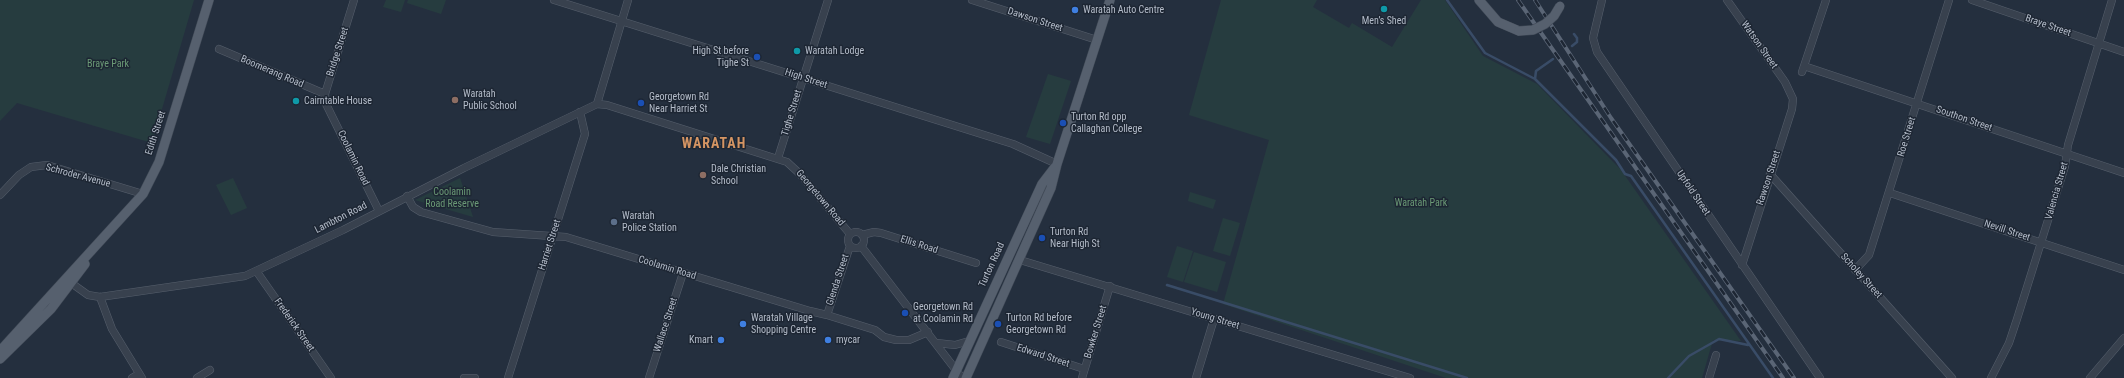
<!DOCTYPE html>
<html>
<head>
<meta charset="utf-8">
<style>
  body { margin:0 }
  canvas { display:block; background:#242f3e }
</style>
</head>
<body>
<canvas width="2124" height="378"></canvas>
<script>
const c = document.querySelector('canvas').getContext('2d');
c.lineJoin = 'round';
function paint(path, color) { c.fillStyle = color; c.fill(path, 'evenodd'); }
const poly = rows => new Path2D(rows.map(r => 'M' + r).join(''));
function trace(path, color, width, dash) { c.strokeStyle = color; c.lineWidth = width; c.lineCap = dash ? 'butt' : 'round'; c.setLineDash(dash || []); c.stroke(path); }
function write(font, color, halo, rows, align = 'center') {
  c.font = font + ' "Roboto Condensed",sans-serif'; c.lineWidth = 3; c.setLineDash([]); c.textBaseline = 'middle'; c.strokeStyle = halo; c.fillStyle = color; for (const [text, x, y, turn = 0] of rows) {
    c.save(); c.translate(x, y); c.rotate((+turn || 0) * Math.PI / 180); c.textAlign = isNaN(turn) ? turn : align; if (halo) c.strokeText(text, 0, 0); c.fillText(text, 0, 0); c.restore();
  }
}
const green = poly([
  [0,0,194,0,152,143,17,103,0,121],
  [386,0,405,0,401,12,383,7],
  [408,0,446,0,441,14,407,3],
  [1221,0,1317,0,1313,7,1349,28,1352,23,1392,47,1421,0,1445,0,1483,56,1537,84,1621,170,1741,341,1713,340,1702,378,1446,378,1223,304,1269,140,1189,115],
  [1048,74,1071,81,1050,144,1026,137],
  [233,178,247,208,231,215,216,185],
  [460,178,473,217,415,200],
  [1190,192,1216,200,1213,209,1188,201],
  [1223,218,1240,223,1230,256,1213,251],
  [1177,246,1193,251,1183,282,1167,277],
  [1194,252,1226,262,1217,292,1184,282]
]);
const stream = poly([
  [1447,0,1485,53,1535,79,1616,160,1625,174,1631,176,1773,378],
  [1572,46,1577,42,1577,38,1574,34],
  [1535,79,1536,71,1553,59],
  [1167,285,1467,378],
  [1668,378,1689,356,1719,339,1748,345]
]);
const minor = poly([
  [354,0,325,94,326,104,379,211],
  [554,0,1013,144,1057,164],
  [972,0,1097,40],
  [1602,0,1593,38,1597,52,1820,378],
  [1727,0,1785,82,1793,99,1792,109,1742,265],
  [1972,0,2124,52],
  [219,49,325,94],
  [1804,66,2124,173],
  [1802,72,1826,0],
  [597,104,628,0],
  [778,158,828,0],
  [1770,174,1952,378],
  [1890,193,2124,270],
  [0,195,19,175,31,167,47,165,143,194],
  [407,196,413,207,421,212,493,232,566,237,810,311,827,315,875,330,884,337,896,340,909,340,928,332],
  '848 240a8 8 0 1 1 16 0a8 8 0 1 1-16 0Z',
  [862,235,874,232,881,233,976,263],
  [861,246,962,378],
  [1020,260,1410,378],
  [1855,270,1869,255,1949,0],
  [257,272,331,378],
  [67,280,88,295,100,297,245,276,343,230,464,168,597,104,607,105,787,162,800,174,850,234],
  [100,297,112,329,142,378],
  [827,315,850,246],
  [1001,342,1084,369],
  [937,343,955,345,969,341],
  [132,378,139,374],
  [197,378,210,370],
  [464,378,475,378],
  [508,378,585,134,580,112],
  [649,378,683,273],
  [1082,378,1110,286],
  [1196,378,1214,319],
  [1709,378,1716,355],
  [1991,378,2009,343,2017,319,2065,166,2068,145,2112,0],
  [2090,378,2124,338]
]);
const major = poly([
  [1479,0,1498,22,1519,31],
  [0,351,143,194,159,162,209,0],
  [0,359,51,309,85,264],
  [953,378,1042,184,1055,167],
  [966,378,1051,188,1057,164,1110,0]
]);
const rail = poly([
  [1518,0,1783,378],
  [1535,0,1611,118,1794,378]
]);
const majorBridge = poly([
  [1519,31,1533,30,1545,24,1554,16,1560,6]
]);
const markers = [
  [1384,9,4,"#0f9aa8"],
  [1075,10,4,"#3f7fe0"],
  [797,51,4,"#0f9aa8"],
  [757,57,4,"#1a4fb4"],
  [455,100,4,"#8d6e63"],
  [296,101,4,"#0f9aa8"],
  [641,103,4,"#1a4fb4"],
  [1063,123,4,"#1a4fb4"],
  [703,175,4,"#8d6e63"],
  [614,222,4,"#5c6f8a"],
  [1042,238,4,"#1a4fb4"],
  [905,313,4,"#1a4fb4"],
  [743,324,4,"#3f7fe0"],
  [998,324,4,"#1a4fb4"],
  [721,340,4,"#3f7fe0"],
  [828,340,4,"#3f7fe0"]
];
const poiNames = [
  ["Waratah Auto Centre",1083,10],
  ["Men’s Shed",1384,21,"center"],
  ["High St before",749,51,"right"],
  ["Tighe St",749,63,"right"],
  ["Waratah Lodge",805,51],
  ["Waratah",463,94],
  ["Public School",463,106],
  ["Georgetown Rd",649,97],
  ["Near Harriet St",649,109],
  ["Cairntable House",304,101],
  ["Turton Rd opp",1071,117],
  ["Callaghan College",1071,129],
  ["Dale Christian",711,169],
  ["School",711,181],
  ["Waratah",622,216],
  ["Police Station",622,228],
  ["Turton Rd",1050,232],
  ["Near High St",1050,244],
  ["Georgetown Rd",913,307],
  ["at Coolamin Rd",913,319],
  ["Waratah Village",751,318],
  ["Shopping Centre",751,330],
  ["Turton Rd before",1006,318],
  ["Georgetown Rd",1006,330],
  ["Kmart",713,340,"right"],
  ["mycar",836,340]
];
const streetNames = [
  ["Dawson Street",1035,20,18],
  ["Braye Street",2048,26,19],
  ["Watson Street",1759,45,55],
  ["Bridge Street",338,52,-72],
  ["Boomerang Road",272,72,23],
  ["High Street",806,79,18],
  ["Tighe Street",792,113,-73],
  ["Southon Street",1964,119,19],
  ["Edith Street",156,133,-72],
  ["Roe Street",1907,137,-73],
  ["Coolamin Road",353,158,64],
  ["Schroder Avenue",78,176,15],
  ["Rawson Street",1769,178,-72],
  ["Valencia Street",2057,191,-74],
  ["Upfold Street",1693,193,56],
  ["Georgetown Road",820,198,50],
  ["Lambton Road",341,218,-27],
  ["Nevill Street",2007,231,18],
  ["Harriet Street",550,245,-72],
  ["Ellis Road",919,245,18],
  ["Turton Road",992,265,-65],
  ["Coolamin Road",667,268,17],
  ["Scholey Street",1861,276,48],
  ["Glenda Street",838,280,-72],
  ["Young Street",1215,319,17],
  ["Frederick Street",294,325,55],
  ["Wallace Street",666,325,-72],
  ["Bowker Street",1096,332,-73],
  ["Edward Street",1043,356,18]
];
const parkNames = [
  ["Braye Park",108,64],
  ["Coolamin",452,192],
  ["Road Reserve",452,204],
  ["Waratah Park",1421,203]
];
const districtNames = [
  ["WARATAH",714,144]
];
paint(green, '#263c3f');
trace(stream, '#394c67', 2.5);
trace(minor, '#565f6c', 8);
trace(major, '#414a57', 10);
trace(minor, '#38414e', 7);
trace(major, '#56606e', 9);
trace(rail, '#5a6575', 4);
trace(rail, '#1d2633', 2.5, [8]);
trace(majorBridge, '#414a57', 10, []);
trace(majorBridge, '#56606e', 9);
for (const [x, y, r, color] of markers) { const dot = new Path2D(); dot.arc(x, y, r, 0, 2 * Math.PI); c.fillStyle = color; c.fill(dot); trace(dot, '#1d2633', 1.5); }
write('10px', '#b4bcc9', '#1d2633', poiNames, 'left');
write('10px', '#b4bcc9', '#1d2633', streetNames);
write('10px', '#6b9a76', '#1d2633', parkNames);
c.letterSpacing = '1px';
write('bold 14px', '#d59563', '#1d2633', districtNames);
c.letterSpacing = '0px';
</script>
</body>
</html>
